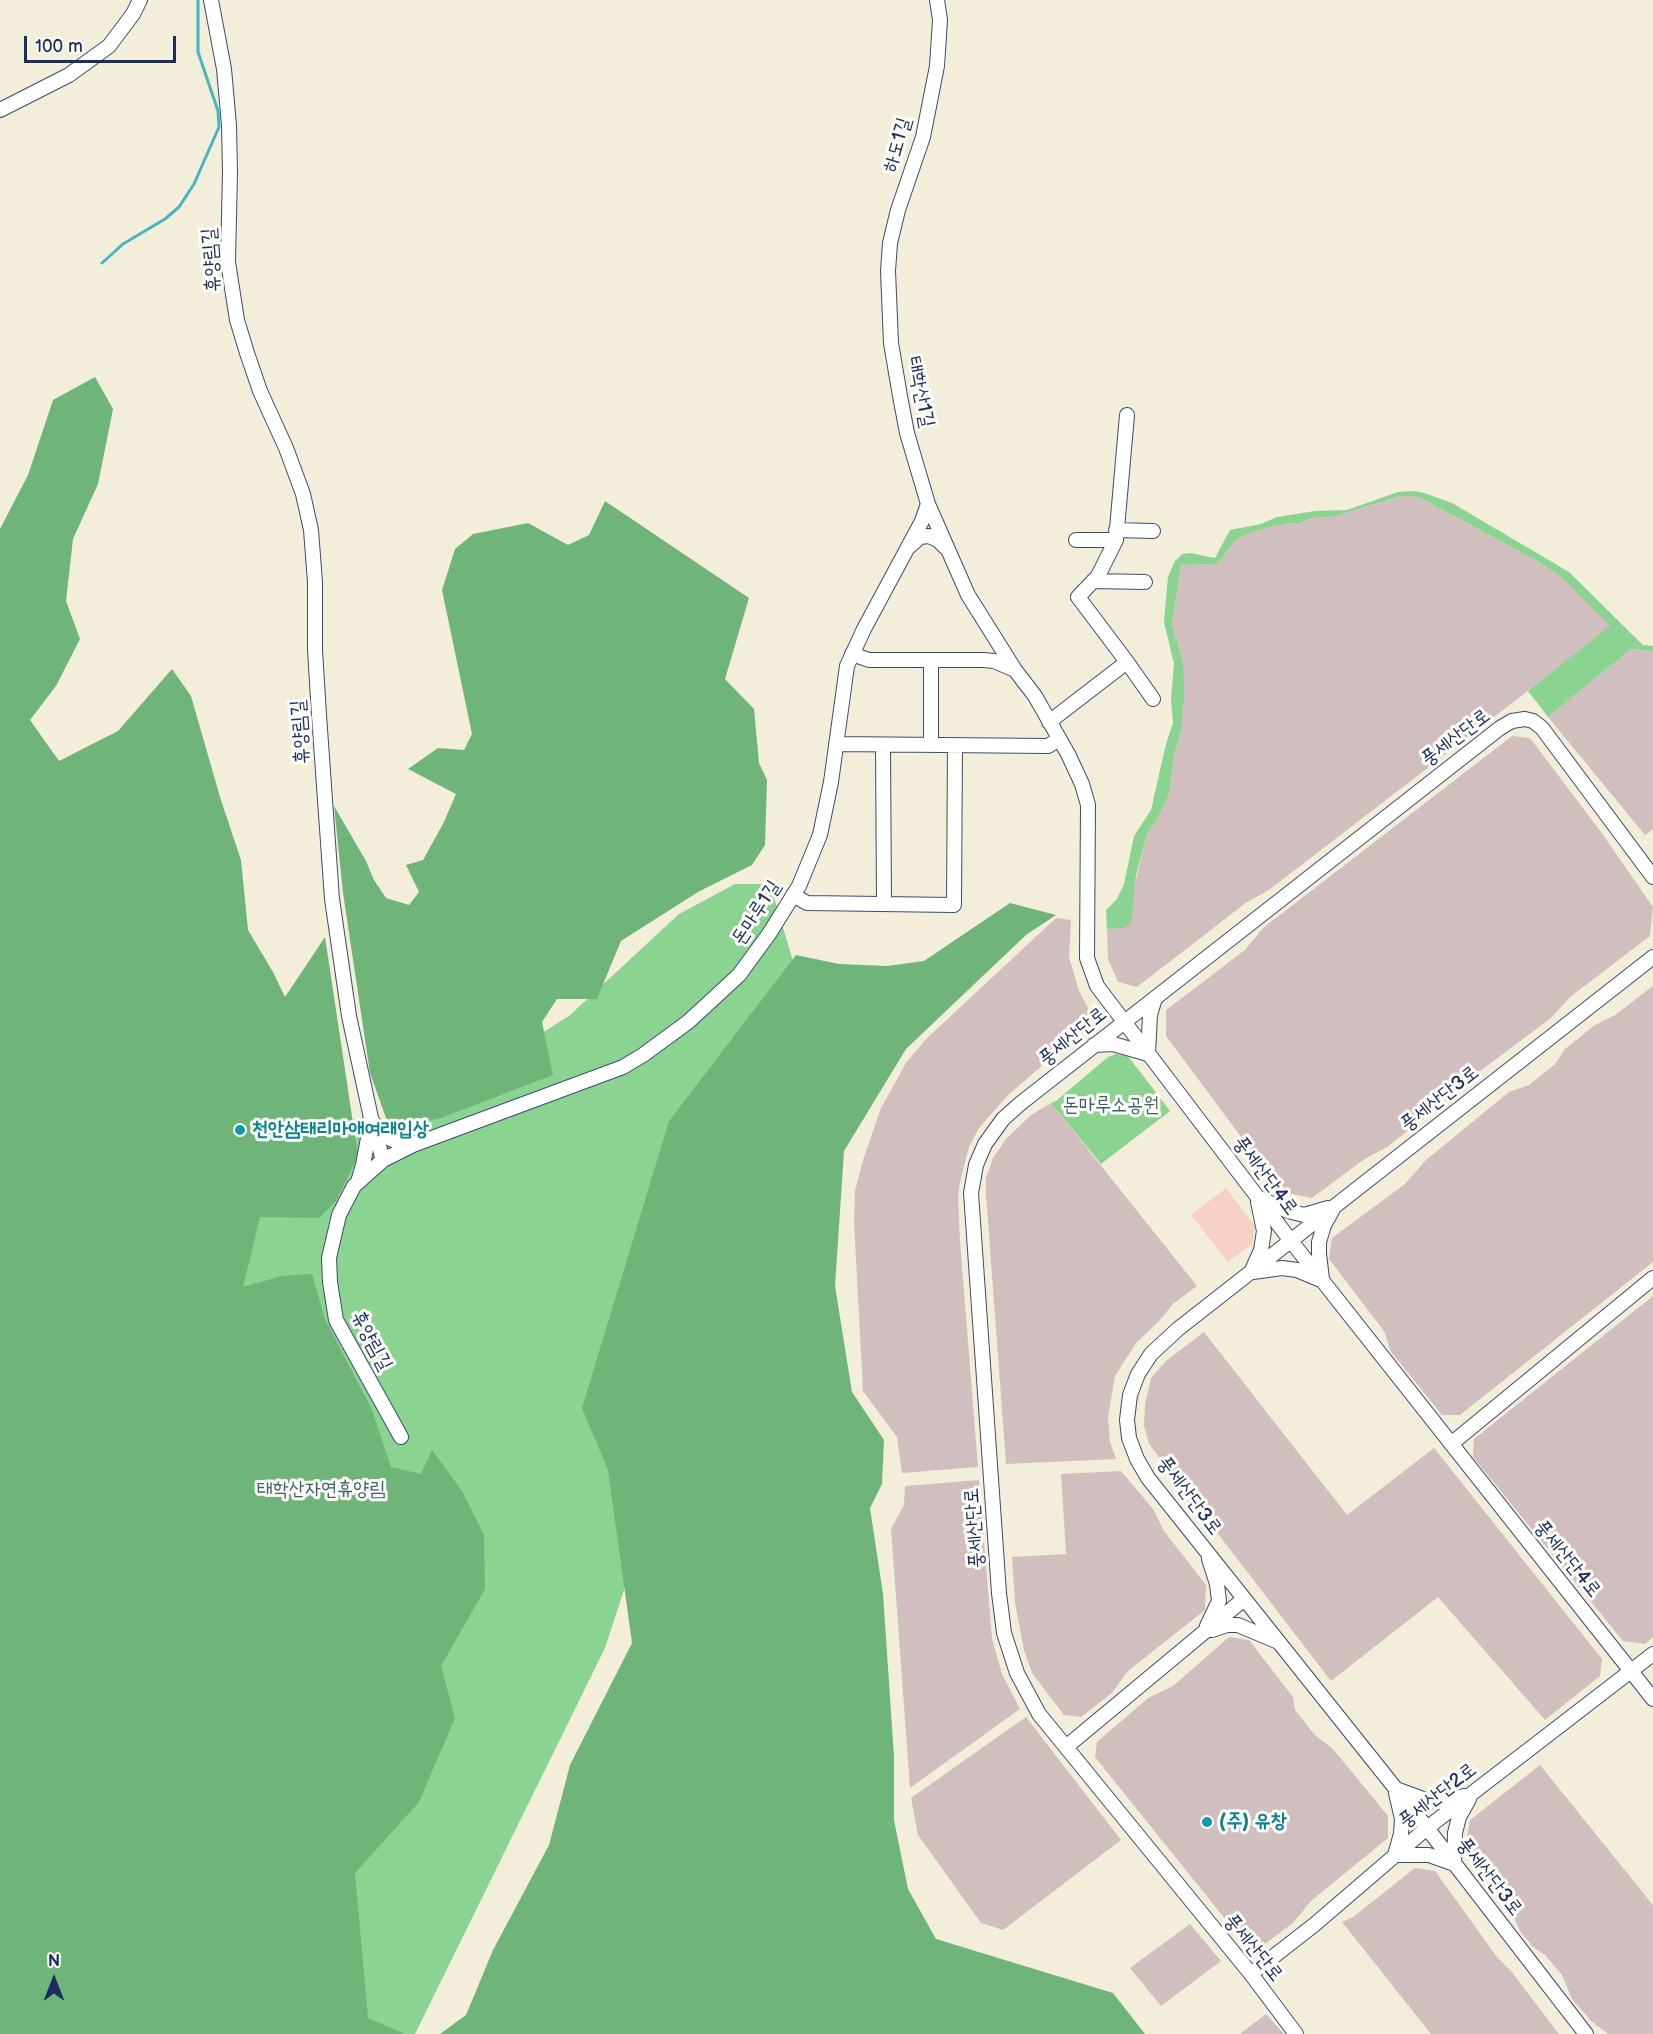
<!DOCTYPE html>
<html>
<head>
<meta charset="utf-8">
<style>
  body { margin:0 }
  #map { position:relative; width:1653px; height:2034px; overflow:hidden; background:#f3eed9; font-family:"Balsamiq Sans",sans-serif }
  canvas { display:block }
  .north { position:absolute; left:24px; top:1950px; width:60px; height:60px; -webkit-text-stroke:4px #fdfcf7; paint-order:stroke; rotate:0deg; font-size:16px; font-weight:700; line-height:24px; text-align:center; color:#1b2f5e }
  .north::after { content:''; display:block; margin:auto; width:21px; height:27px; background:#1b2f5e; clip-path:polygon(50% 0,100% 100%,50% 72%,0 100%) }
  .scale { position:absolute; left:24px; top:36px; width:152px; height:27px; box-sizing:border-box; border:3px solid #1b2f5e; border-top:0; padding-left:8px; font-size:18px; line-height:21px; white-space:nowrap; color:#1b2f5e; -webkit-text-stroke:4px #fdfcf7; paint-order:stroke }
</style>
</head>
<body>
<div id="map">
<canvas width="1653" height="2034"></canvas>
<div class="north">N</div>
<div class="scale">100 m</div>
</div>
<script>
const c = document.querySelector('canvas').getContext('2d');
c.lineJoin = 'round';
function paint(path, color) { c.fillStyle = color; c.fill(path, 'evenodd'); }
const poly = rows => new Path2D(rows.map(r => 'M' + r).join(''));
function trace(path, color, width, dash) { c.strokeStyle = color; c.lineWidth = width; c.lineCap = dash ? 'butt' : 'round'; c.setLineDash(dash || []); c.stroke(path); }
function write(font, color, halo, rows, align = 'center') {
  c.font = font + ' "Balsamiq Sans","Poor Story",sans-serif'; c.lineWidth = 6; c.setLineDash([]); c.textBaseline = 'middle'; c.strokeStyle = halo; c.fillStyle = color; for (const [text, x, y, turn = 0] of rows) {
    c.save(); c.translate(x, y); c.rotate((+turn || 0) * Math.PI / 180); c.textAlign = isNaN(turn) ? turn : align; if (halo) c.strokeText(text, 0, 0); c.fillText(text, 0, 0); c.restore();
  }
}
const built = poly([
  [1226,1188,1255,1226,1252,1244,1228,1262,1191,1215]
]);
const industrial = poly([
  [1401,496,1419,497,1539,562,1563,577,1611,627,1269,890,1247,902,1137,987,1118,982,1108,959,1107,929,1124,928,1147,834,1156,821,1169,795,1174,755,1181,731,1183,663,1172,624,1181,565,1217,564,1236,540,1251,532,1288,523,1297,524,1311,518,1332,517],
  [1631,649,1653,651,1653,829,1645,835,1548,717],
  [1512,736,1530,738,1601,832,1653,907,1650,936,1570,997,1551,1018,1475,1075,1461,1081,1440,1099,1424,1118,1387,1147,1363,1160,1312,1198,1282,1192,1166,1036,1166,1010,1245,950,1263,928],
  [1056,918,1071,920,1069,957,1079,991,1088,1008,1086,1028,1007,1096,979,1128,969,1147,960,1182,958,1196,960,1241,978,1467,902,1473,897,1437,863,1391,854,1222,855,1191,863,1160,881,1108,906,1063,926,1039],
  [1653,986,1653,1262,1460,1415,1442,1415,1391,1352,1384,1331,1329,1259,1332,1238,1405,1184,1426,1160,1509,1092,1529,1085,1555,1064,1565,1049,1595,1025,1615,1015],
  [1051,1103,1197,1286,1173,1304,1160,1320,1136,1343,1115,1376,1108,1417,1110,1442,1116,1459,1006,1464,986,1194,986,1178,993,1158,1006,1139,1031,1115],
  [1653,1296,1653,1637,1645,1644,1623,1641,1473,1457,1474,1439],
  [1204,1332,1347,1515,1434,1448,1602,1659,1600,1676,1545,1720,1438,1597,1331,1681,1149,1444,1144,1426,1145,1404,1151,1378,1166,1361],
  [1121,1471,1153,1509,1164,1531,1206,1585,1205,1610,1128,1671,1112,1693,1081,1717,1064,1715,1032,1673,1024,1650,1015,1603,1012,1557,1066,1554,1061,1474],
  [979,1480,992,1639,1002,1674,1020,1709,910,1788,891,1529,904,1505,905,1486],
  [1229,1637,1249,1640,1293,1697,1295,1710,1315,1735,1333,1749,1388,1816,1388,1838,1311,1901,1293,1923,1262,1946,1246,1945,1095,1757,1097,1742,1148,1698,1173,1686],
  [1026,1717,1121,1840,1003,1930,981,1923,918,1835,911,1798],
  [1540,1765,1653,1905,1653,2034,1608,2034,1591,2021,1572,1999,1562,1975,1545,1955,1533,1947,1520,1931,1508,1904,1466,1842,1470,1820],
  [1415,1868,1435,1871,1497,1957,1511,1971,1559,2034,1431,2034,1342,1922,1353,1917],
  [1190,1924,1221,1961,1161,2006,1130,1968],
  [1266,2014,1284,2034,1240,2034]
]);
const green = poly([
  [1413,491,1424,493,1452,503,1569,572,1643,645,1653,646,1653,651,1631,649,1548,717,1528,691,1610,626,1562,577,1539,562,1419,497,1401,496,1332,517,1311,518,1297,524,1288,523,1251,532,1236,540,1217,564,1181,565,1172,624,1183,663,1184,696,1181,731,1174,755,1169,795,1156,821,1147,834,1136,875,1131,923,1124,928,1107,929,1106,910,1117,899,1124,884,1134,836,1151,810,1166,744,1173,723,1171,699,1174,664,1164,622,1168,577,1175,561,1182,554,1190,553,1215,558,1230,530,1261,524,1277,517,1315,511,1347,510,1398,492],
  [735,884,770,884,815,1035,667,1458,605,1648,415,2034,0,2034,0,1249,220,1186,435,1100,569,1016,679,914],
  [1116,1054,1127,1056,1131,1060,1170,1111,1101,1164,1051,1103,1056,1101,1108,1057]
]);
const forest = poly([
  [95,377,113,409,98,484,73,539,66,601,80,639,56,686,30,720,59,761,118,731,172,669,191,696,220,797,241,860,248,930,273,972,285,997,325,937,358,1156,336,1201,319,1218,260,1217,243,1287,282,1276,312,1274,325,1319,372,1410,391,1467,421,1474,432,1450,462,1491,484,1535,485,1589,441,1666,455,1718,419,1802,355,1873,368,2018,405,2034,0,2034,0,529,28,475,53,400],
  [605,501,749,598,725,679,754,709,759,763,767,780,765,845,752,865,698,892,621,941,597,999,557,999,542,1022,553,1075,441,1118,400,1127,386,1118,370,1073,343,893,334,806,366,861,374,880,386,898,409,905,419,892,406,865,423,860,443,824,456,794,408,769,438,748,464,750,472,734,442,590,455,549,473,534,528,523,568,545,589,535],
  [1010,903,1056,915,1026,935,906,1049,844,1151,835,1286,852,1392,884,1440,882,1484,870,1508,883,1594,894,1756,894,1820,908,1889,936,1939,1113,1993,1145,2034,440,2034,466,2015,493,1950,549,1845,570,1765,632,1643,608,1470,582,1408,669,1121,796,955,839,964,887,966,924,961]
]);
const stream = poly([
  [102,263,123,244,165,219,179,207,194,184,219,127,218,111,198,52,198,0]
]);
const minor = poly([
  [211,0,224,69,229,125,230,172,228,262,237,320,247,353,260,391,286,448,303,494,311,530,315,582,315,650,319,715,332,899,349,1016,371,1118,383,1160,354,1186,339,1215,329,1258,330,1282,336,1320,401,1437],
  [0,110,69,75,109,46,133,14,140,0],
  [928,504,968,595,1015,670,1035,696,1068,754,1082,784,1088,805,1087,958,1097,986,1291,1241,1653,1699],
  [1116,530,1153,531],
  [1076,540,1116,540],
  [910,546,920,537,929,536,938,540,946,548],
  [1093,581,1145,582],
  [852,654,869,660,983,660,994,661,1015,670],
  [931,660,931,745],
  [1127,662,1153,699],
  [1049,722,1127,662,1078,597,1098,576,1116,540,1127,415],
  [836,744,1048,746,1059,739],
  [883,745,884,904],
  [793,895,807,903,954,905,955,745],
  [1094,1045,1113,1044,1148,1054,1150,1015,1155,998],
  [374,1123,382,1135,397,1142,416,1143],
  [383,1160,413,1145,623,1067,643,1055,688,1022,739,975,769,934,799,886,820,835,831,782,847,666,864,629,922,521,928,504,907,433,900,396,891,343,888,271,890,243,898,210,923,137,937,66,940,20,937,0],
  [358,1182,363,1165,368,1138,367,1124],
  [1259,1198,1288,1211,1304,1215,1328,1208],
  [1252,1270,1261,1250,1264,1231,1258,1202],
  [1253,1272,1282,1268,1297,1270,1321,1280],
  [1322,1279,1319,1254,1319,1242,1324,1225,1332,1211],
  [1451,1444,1653,1278],
  [1207,1626,1219,1601,1217,1584,1209,1559],
  [1212,1630,1227,1625,1238,1625,1276,1641],
  [1066,1747,1244,1599],
  [1396,1789,1426,1800,1442,1802,1464,1796],
  [1396,1793,1402,1819,1401,1834,1395,1855,1429,1855,1454,1864,1455,1833,1459,1817,1469,1799],
  [1251,1974,1314,1925,1427,1828,1653,1654],
  [1296,2034,1251,1974,1039,1714,1017,1673,1004,1633,999,1593,971,1193,976,1165,985,1144,1003,1119,1021,1103,1500,728,1512,721,1525,719,1533,721,1542,728,1653,877],
  [1586,2034,1427,1828,1148,1478,1137,1459,1129,1438,1127,1420,1130,1395,1138,1374,1151,1354,1178,1329,1653,957]
]);
const markers = [
  [240,1130,6,"#0f9aa8"],
  [1207,1822,6,"#0f9aa8"]
];
const streetNames = [
  ["하도1길",898,145,-74],
  ["휴양림길",212,260,-94],
  ["태학산1길",920,392,79],
  ["휴양림길",301,732,-94],
  ["풍세산단로",1456,738,-37],
  ["돈마루1길",757,913,-57],
  ["풍세산단로",1073,1037,-39],
  ["풍세산단3로",1440,1099,-38],
  ["풍세산단4로",1265,1176,53],
  ["휴양림길",371,1341,62],
  ["풍세산단3로",1189,1496,53],
  ["풍세산단로",975,1528,-94],
  ["풍세산단4로",1567,1559,51],
  ["풍세산단2로",1438,1796,-38],
  ["풍세산단3로",1489,1877,52],
  ["풍세산단로",1253,1948,51]
];
const parkNames = [
  ["돈마루소공원",1111,1106],
  ["태학산자연휴양림",321,1490]
];
const cultureNames = [
  ["천안삼태리마애여래입상",252,1130],
  ["(주) 유창",1219,1822]
];
paint(built, '#f6d1c6');
paint(industrial, '#d1bfbf');
paint(green, '#8ad390');
paint(forest, '#6fb57a');
trace(stream, '#47b6c0', 3);
trace(minor, '#3b4c70', 16);
trace(minor, '#fff', 14);
for (const [x, y, r, color] of markers) { const dot = new Path2D(); dot.arc(x, y, r, 0, 2 * Math.PI); c.fillStyle = color; c.fill(dot); trace(dot, '#fdfcf7', 2); }
write('20px', '#1b2f5e', '#fdfcf7', streetNames);
write('20px', '#3c606d', '#fdfcf7', parkNames);
write('bold 20px', '#0d838f', '#fdfcf7', cultureNames, 'left');
</script>
</body>
</html>
